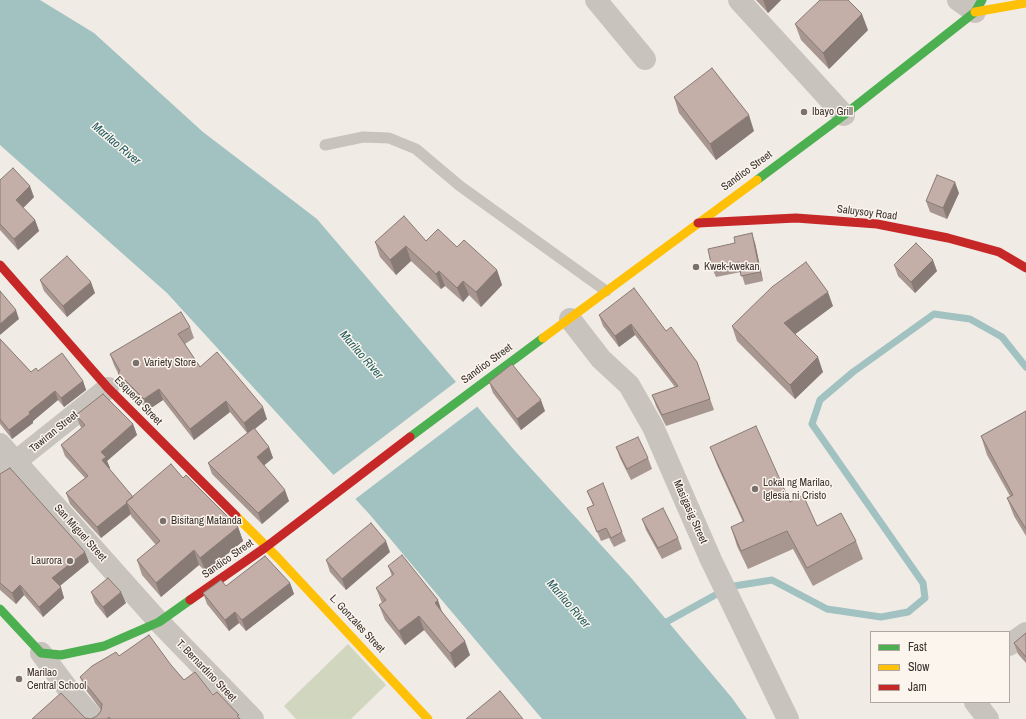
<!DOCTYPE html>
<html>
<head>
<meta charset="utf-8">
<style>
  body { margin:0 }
  #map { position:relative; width:1026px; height:719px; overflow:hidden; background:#f0ebe5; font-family:"Archivo Narrow",sans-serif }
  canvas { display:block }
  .legend { position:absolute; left:870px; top:631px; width:140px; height:72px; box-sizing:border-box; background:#fbf5ee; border:1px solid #aea6a0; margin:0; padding:5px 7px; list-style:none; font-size:12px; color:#3b302b }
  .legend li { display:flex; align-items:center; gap:8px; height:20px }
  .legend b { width:20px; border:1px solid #aea6a0 }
</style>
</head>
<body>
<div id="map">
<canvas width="1026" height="719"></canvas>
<ul class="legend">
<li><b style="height:5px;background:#4caf50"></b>Fast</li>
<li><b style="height:5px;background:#ffc107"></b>Slow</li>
<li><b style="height:5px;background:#c62828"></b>Jam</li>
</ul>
</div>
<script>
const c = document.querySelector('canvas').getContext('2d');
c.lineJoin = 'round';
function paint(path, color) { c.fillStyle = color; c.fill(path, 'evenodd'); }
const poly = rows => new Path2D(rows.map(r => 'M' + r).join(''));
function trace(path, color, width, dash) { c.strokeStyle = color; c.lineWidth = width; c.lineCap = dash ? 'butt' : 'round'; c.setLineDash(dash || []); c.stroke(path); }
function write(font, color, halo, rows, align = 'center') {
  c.font = font + ' "Archivo Narrow",sans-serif'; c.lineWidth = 3; c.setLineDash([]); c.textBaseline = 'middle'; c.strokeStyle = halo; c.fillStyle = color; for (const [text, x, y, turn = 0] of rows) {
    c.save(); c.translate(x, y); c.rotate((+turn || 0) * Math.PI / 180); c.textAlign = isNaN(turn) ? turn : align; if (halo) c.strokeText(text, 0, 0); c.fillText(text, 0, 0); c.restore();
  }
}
const green = poly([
  [348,644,386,685,351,719,296,719,284,706]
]);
const water = poly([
  [0,0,40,0,94,33,203,132,317,219,515,451,633,580,732,698,747,719,542,719,371,516,167,293,0,145]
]);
const pier = poly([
  [457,381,478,406,354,500,332,476]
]);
const stream = poly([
  [734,586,772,580,827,609,881,617,908,612,925,598,923,583,812,424,820,400,853,372,934,314,970,319,1002,337,1026,367],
  [661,625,717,594]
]);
const lane = poly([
  [325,145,363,137,389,138,416,149,460,186,606,291]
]);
const street = poly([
  [596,0,645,59],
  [739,0,844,115],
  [958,0,975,12],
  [570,319,601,359,629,385,653,427,711,560,788,719],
  [0,444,159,622,253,719],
  [0,474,108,388],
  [1009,645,1026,633],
  [41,653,68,689,94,719],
  [975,702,988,719]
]);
const fast = poly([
  [757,180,844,115,975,12,982,0],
  [410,437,543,338],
  [0,609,41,653,61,655,104,646,159,622,190,600]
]);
const slow = poly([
  [975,12,1026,3],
  [543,338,757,180],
  [236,516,278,558,428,719]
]);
const jam = poly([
  [698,223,796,218,877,224,948,238,999,252,1026,268],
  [0,265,108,388,236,516],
  [190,600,266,547,410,437]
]);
const wall = poly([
  [756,0,781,0,768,13],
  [795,24,868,30,829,69,801,40],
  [674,97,754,131,716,160,679,113],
  [0,180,34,197,23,208,35,220,39,231,18,250,0,230],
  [959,193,947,219,930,212,926,201],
  [426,241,457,247,497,270,502,285,481,307,469,295,463,302,445,286,441,289,411,261,396,275,380,257,375,242],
  [755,243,763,281,745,285,741,272,716,277,712,268],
  [894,265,937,271,915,293,898,276],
  [40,280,95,293,67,317,44,291],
  [833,306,795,334,823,372,795,399,737,341,732,326],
  [599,315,666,331,697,362,714,410,666,426,656,406,652,395,675,387,635,335,619,347,603,326],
  [190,327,194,338,185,344,200,367,267,419,255,429,269,447,273,458,264,465,289,501,262,524,212,474,208,463,247,433,230,412,194,440,163,400,148,410,122,384,118,373,114,365,110,354],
  [0,339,31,372,38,371,83,381,86,390,64,407,58,400,33,421,33,423,12,439,0,424],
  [489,382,545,411,521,430,493,393],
  [1026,411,1026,536,1014,516,1007,498,1010,496,987,455,981,436],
  [76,415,133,424,137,435,107,461,110,468,109,469,133,497,183,478,238,527,243,541,206,572,199,565,161,597,142,575,137,560,156,545,131,516,131,514,101,538,70,504,66,493,85,478,65,456,61,445,82,428,80,426],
  [616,447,648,458,652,469,631,480,620,458],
  [710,447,790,502,817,526,856,541,863,559,813,586,793,549,748,569,737,546,731,527,743,522,717,465],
  [0,474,89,562,60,586,64,598,43,617,24,595,16,604,0,590],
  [587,491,622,532,626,541,614,547,609,538,601,541,587,508,593,505],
  [642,519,678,538,682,549,662,559,646,530],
  [390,552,346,590,330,572,326,560],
  [388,566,443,614,470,655,455,668,424,630,405,645,385,620,379,605,382,603,376,588,392,576],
  [290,583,294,594,246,631,239,623,229,631,207,604,203,593,226,586],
  [91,592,126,603,107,618,95,603],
  [1026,633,1026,663,1018,654,1014,643],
  [119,656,171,665,184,680,213,695,241,719,32,719,85,718,91,719,97,716,101,710,85,689,80,677]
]);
const shadedWall = poly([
  [763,0,781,0,768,13],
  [862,14,868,30,829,69,823,53],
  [749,115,754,131,716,160,710,144],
  [955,182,959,193,947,219,943,208],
  [30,186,34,197,20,211,16,200],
  [35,220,39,231,18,250,14,239],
  [752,233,755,243,763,281,760,272],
  [406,246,411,261,396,275,390,260],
  [933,260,937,271,915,293,911,282],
  [497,270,502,285,481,307,476,292],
  [439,271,445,286,441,289,436,274],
  [463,281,469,295,463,302,457,288],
  [91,282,95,293,67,317,63,306],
  [828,292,833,306,790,338,784,323],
  [16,310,19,319,0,335,0,324],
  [631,324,635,335,619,347,615,336],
  [818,357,823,372,795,399,790,385],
  [83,381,86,390,64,407,61,398],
  [159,389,163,400,148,410,144,399],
  [55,391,58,400,33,421,33,423,12,439,9,430,29,412],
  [541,400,545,411,521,430,517,419],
  [226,401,230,412,194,440,190,429],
  [263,407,267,419,248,434,244,423],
  [133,424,137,435,107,461,110,468,106,471,102,460,101,452],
  [269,447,273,458,261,468,257,457],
  [285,490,289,501,262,524,258,513],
  [127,503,131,514,101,538,97,527],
  [238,527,243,541,206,572,200,558],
  [386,541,390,552,346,590,342,579],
  [194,550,199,565,161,597,156,583],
  [85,552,89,562,56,589,52,578],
  [290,583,294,594,246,631,242,620],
  [20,585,24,595,16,604,12,593],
  [61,587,64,598,43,617,39,607],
  [121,592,126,603,107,618,103,607],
  [438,600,443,615,435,603],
  [235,612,239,623,229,631,225,620],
  [419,616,424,630,405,645,399,631],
  [465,641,470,655,455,668,450,653]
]);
const building = poly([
  [820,0,848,0,862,14,823,53,795,24,820,0],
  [712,68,749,115,710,144,674,97,712,68],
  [13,168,30,186,16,200,35,220,14,239,0,224,0,180,13,168],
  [937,175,955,182,943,208,926,201,937,175],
  [404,216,426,241,438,229,457,247,464,240,497,270,476,292,463,281,457,288,439,271,436,274,406,246,390,260,375,242,404,216],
  [752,233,760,272,741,276,739,262,712,268,708,249,735,243,734,237,752,233],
  [916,243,933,260,911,282,894,265,916,243],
  [67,256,91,282,63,306,40,280,67,256],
  [806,262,828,292,784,323,818,357,790,385,732,326,772,287,806,262],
  [634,288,666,331,671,327,697,362,710,399,662,415,652,395,678,386,631,324,615,336,599,315,634,288],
  [0,291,16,310,0,324,0,291],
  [181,312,190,327,178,334,200,367,217,352,263,407,244,423,226,401,190,429,159,389,144,399,118,373,120,371,110,354,181,312],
  [0,339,31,372,36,368,38,371,62,353,83,381,61,398,55,391,29,412,30,414,9,430,0,419,0,339],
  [512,364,541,400,517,419,489,382,512,364],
  [103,394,133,424,101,452,106,457,102,460,133,497,126,502,127,503,97,527,66,493,88,476,61,445,85,425,76,415,103,394],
  [1026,411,1026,529,1007,498,1013,495,981,436,1026,411],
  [756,426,790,502,803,495,817,526,841,513,856,541,807,568,787,531,741,551,731,527,744,521,710,447,756,426],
  [254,428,269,447,257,457,285,490,258,513,208,463,254,428],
  [638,437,648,458,627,469,616,447,638,437],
  [171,464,183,478,186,475,238,527,200,558,194,550,156,583,137,560,160,541,126,502,171,464],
  [10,468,85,552,52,578,61,587,39,607,20,585,12,593,0,583,0,474,10,468],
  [603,483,622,532,611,538,606,528,597,532,587,508,594,505,587,491,603,483],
  [663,508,678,538,658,548,642,519,663,508],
  [371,523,386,541,342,579,326,560,371,523],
  [402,555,438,600,435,603,465,641,450,653,419,616,399,631,379,605,386,600,376,588,394,574,388,566,402,555],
  [265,556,290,583,242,620,235,612,225,620,203,593,221,580,226,586,265,556],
  [108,578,121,592,103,607,91,592,108,578],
  [1026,633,1026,657,1014,643,1026,633],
  [149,635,171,665,184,680,195,672,213,695,217,692,239,715,237,716,240,719,110,719,109,717,107,719,32,719,61,693,85,718,91,719,97,716,101,711,102,704,80,677,92,666,116,652,119,656,149,635],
  [500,691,523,719,466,719,500,691]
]);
const markers = [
  [804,112,4,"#7a716c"],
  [696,267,4,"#7a716c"],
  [136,363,4,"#7a716c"],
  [755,489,4,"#7a716c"],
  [163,521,4,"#7a716c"],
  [70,561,4,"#7a716c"],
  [19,679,4,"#7a716c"]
];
const poiNames = [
  ["Ibayo Grill",812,112],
  ["Kwek-kwekan",704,267],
  ["Variety Store",144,363],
  ["Lokal ng Marilao,",763,483],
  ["Iglesia ni Cristo",763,496],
  ["Bisitang Matanda",171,521],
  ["Laurora",62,561,"right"],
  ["Marilao",27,673],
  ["Central School",27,686]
];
const streetNames = [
  ["Sandico Street",747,171,-36],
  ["Saluysoy Road",867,213,7],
  ["Sandico Street",487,364,-36],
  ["Esquerta Street",138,401,46],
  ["Tawiran Street",54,432,-39],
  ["Masigasig Street",690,512,66],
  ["San Miguel Street",80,533,48],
  ["Sandico Street",228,559,-35],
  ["L. Gonzales Street",357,624,47],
  ["T. Bernardino Street",206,671,46]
];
const waterNames = [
  ["Marilao River",116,144,40],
  ["Marilao River",361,355,49],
  ["Marilao River",568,604,49]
];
paint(green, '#d1d6bf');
paint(water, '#a1c2c1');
paint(pier, '#f0ebe5');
trace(stream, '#a1c2c1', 7);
trace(lane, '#c9c3be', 11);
trace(street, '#c9c3be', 22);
trace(fast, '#4caf50', 9);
trace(slow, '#ffc107', 9);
trace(jam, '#c62828', 9);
paint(wall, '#a89690');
paint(shadedWall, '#887a75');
paint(building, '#c3afa7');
trace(building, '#887a75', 1);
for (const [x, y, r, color] of markers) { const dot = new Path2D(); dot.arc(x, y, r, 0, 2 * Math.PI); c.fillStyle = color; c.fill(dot); trace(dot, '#fbf5ee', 1.5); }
write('11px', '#3b302b', '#fbf5ee', poiNames, 'left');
write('11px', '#3b302b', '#fbf5ee', streetNames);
write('italic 12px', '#1f5a5e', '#fbf5ee', waterNames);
</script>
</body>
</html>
